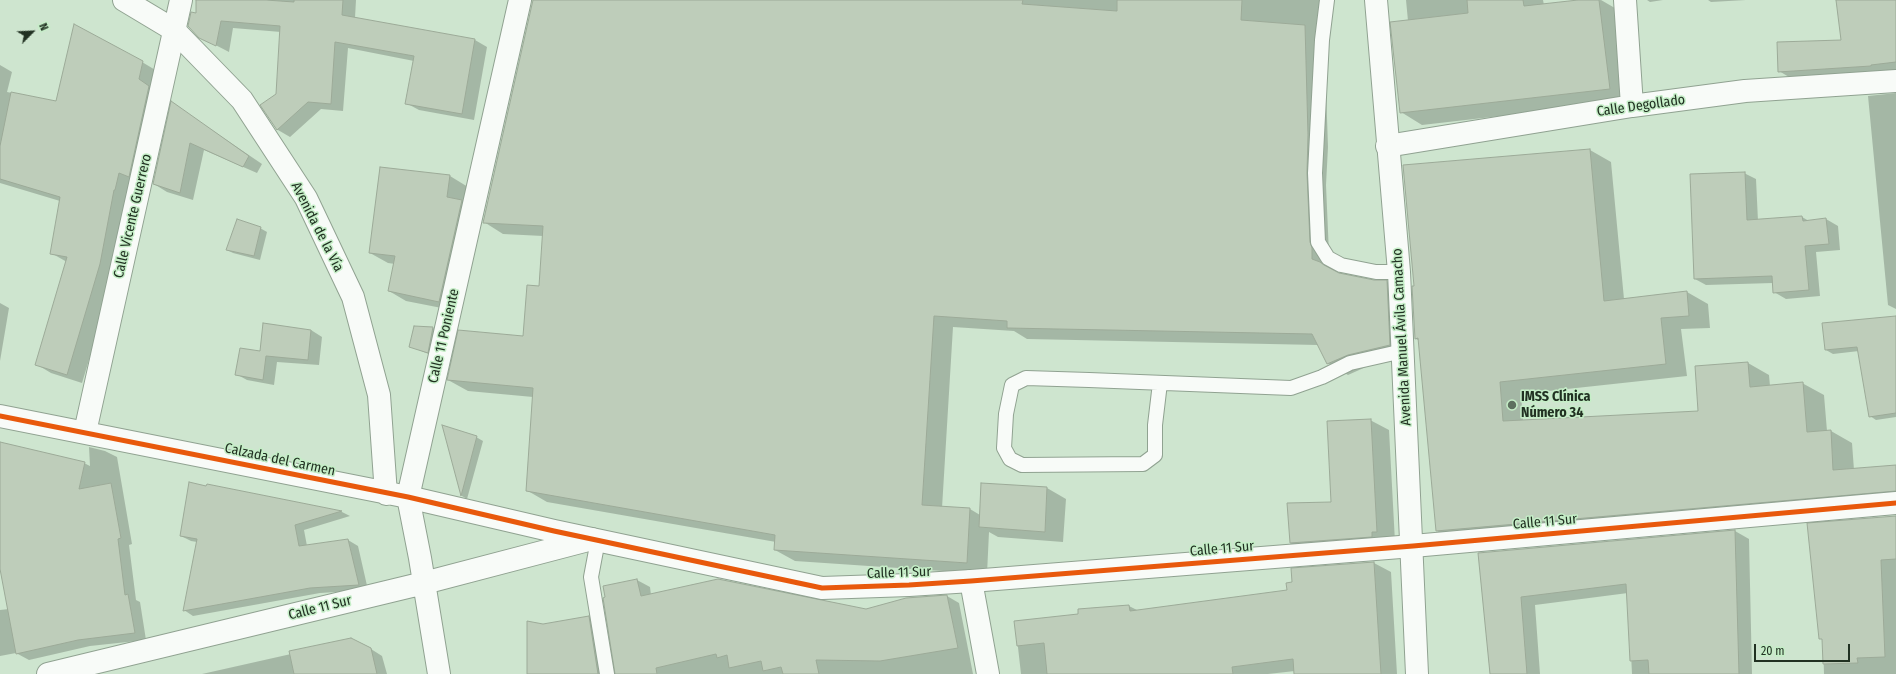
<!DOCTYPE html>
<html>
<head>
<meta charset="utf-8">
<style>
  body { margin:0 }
  #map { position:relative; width:1896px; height:674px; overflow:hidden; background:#cee5cf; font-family:"Fira Sans Condensed",sans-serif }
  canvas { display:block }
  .north { position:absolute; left:12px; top:12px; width:40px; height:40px; -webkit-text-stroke:3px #c5eec7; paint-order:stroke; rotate:66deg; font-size:11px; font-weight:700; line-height:16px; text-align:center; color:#213122 }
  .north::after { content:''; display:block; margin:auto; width:14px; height:18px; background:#213122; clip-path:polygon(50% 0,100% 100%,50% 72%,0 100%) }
  .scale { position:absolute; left:1754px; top:644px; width:96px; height:18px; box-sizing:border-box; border:2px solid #213122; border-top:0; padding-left:5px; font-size:12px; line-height:14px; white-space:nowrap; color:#213122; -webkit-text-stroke:3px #c5eec7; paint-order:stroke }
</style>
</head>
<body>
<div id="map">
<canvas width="1896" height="674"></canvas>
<div class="north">N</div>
<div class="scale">20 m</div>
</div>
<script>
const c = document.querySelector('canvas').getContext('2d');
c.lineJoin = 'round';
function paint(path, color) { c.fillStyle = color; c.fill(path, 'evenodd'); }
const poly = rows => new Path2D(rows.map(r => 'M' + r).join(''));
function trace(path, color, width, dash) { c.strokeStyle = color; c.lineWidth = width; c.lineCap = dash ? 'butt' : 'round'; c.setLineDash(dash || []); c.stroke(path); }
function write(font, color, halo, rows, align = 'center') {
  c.font = font + ' "Fira Sans Condensed",sans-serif'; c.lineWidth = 3; c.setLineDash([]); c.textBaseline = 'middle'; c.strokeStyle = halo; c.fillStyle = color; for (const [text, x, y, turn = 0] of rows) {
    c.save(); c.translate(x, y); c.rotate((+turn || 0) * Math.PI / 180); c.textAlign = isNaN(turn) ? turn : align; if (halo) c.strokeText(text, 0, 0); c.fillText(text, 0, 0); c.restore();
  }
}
const shadow = poly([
  [201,0,356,0,355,18,475,40,487,47,474,120,419,110,406,103,414,61,348,48,343,111,321,109,290,137,278,130,264,108,277,94,281,32,233,28,229,52,200,37,199,14],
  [535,0,1323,0,1328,147,1326,185,1329,254,1331,260,1332,269,1340,275,1374,281,1387,282,1406,293,1409,356,1368,366,1348,375,1328,363,1318,345,1027,339,1014,331,953,327,942,508,970,509,980,515,982,484,1047,488,1066,499,1063,542,998,537,989,532,987,574,795,561,775,550,776,542,547,502,528,491,533,397,468,391,448,380,524,337,540,288,543,236,503,234,484,222],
  [1406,0,1543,0,1544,5,1601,0,1620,11,1631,101,1422,125,1401,112,1408,21],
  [1647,0,1663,0,1650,2],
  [1708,0,1746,0,1711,2],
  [1837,0,1896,0,1896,77,1794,80,1779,71,1842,41],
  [142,62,157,71,115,273,82,383,51,373,36,364,67,262,51,253,60,201,0,183,0,65,12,72,7,92,57,102],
  [1896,93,1896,309,1888,305,1868,96],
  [172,103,262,164,257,173,204,150,193,200,167,192,154,184],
  [1590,150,1611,162,1624,299,1687,292,1708,304,1710,328,1681,329,1687,376,1521,394,1523,421,1699,412,1748,363,1769,375,1770,386,1802,383,1824,395,1827,431,1831,431,1852,443,1854,470,1896,466,1896,504,1458,543,1437,531,1420,341,1416,339],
  [380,168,450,176,468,187,457,311,406,301,389,291,395,264,388,263,370,253],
  [1744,173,1756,179,1758,221,1802,217,1809,221,1826,219,1838,226,1840,250,1816,252,1820,296,1786,299,1774,292,1773,283,1706,285,1695,279],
  [260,228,267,232,260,260,233,253,227,250],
  [0,303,9,308,0,361],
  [1896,317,1896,417,1876,420,1870,416,1859,351,1833,354,1826,350],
  [414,327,433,328,440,332,434,356,411,347],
  [311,330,322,337,319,365,277,362,274,385,247,380,236,374,261,352],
  [1370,420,1389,430,1395,542,1309,553,1290,543,1332,503],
  [443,426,476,437,483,441,467,499,462,496],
  [89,447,105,451,117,457,132,544,129,545,136,600,140,602,146,640,90,646,29,660,16,653,0,656,0,610,9,609,0,564,0,485,84,463,90,466],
  [208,485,342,512,350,516,304,530,307,546,348,540,358,546,368,590,320,593,193,616,184,610,197,542,191,541,181,536],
  [1896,517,1896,674,1824,674,1823,640,1820,638],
  [1735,531,1749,539,1752,674,1632,674,1628,593,1535,605,1540,674,1490,674,1479,554],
  [1374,563,1391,572,1397,674,1295,674,1295,671,1268,674,1021,674,1015,621,1080,615,1129,606,1139,611,1288,591],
  [637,580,650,587,651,595,866,610,947,596,959,603,973,674,616,674],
  [589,617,601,624,609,674,529,674,543,625],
  [371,649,382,656,387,674,202,674,291,654]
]);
const building = poly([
  [196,0,266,0,294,2,294,0,343,0,342,15,475,39,462,114,405,104,414,56,335,42,331,104,308,102,277,130,260,105,276,94,280,26,221,21,216,46,199,38,188,26,191,12,196,13,196,0],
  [533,0,1023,0,1022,4,1117,11,1117,0,1242,0,1241,20,1305,25,1308,135,1307,173,1310,242,1312,248,1312,259,1320,262,1324,265,1339,273,1374,280,1387,280,1390,345,1348,355,1327,364,1312,334,1007,328,1007,321,934,316,922,505,970,508,967,563,774,550,775,535,526,491,533,388,447,380,458,330,523,336,527,285,539,286,543,226,483,223,533,0],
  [1467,0,1523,0,1524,6,1578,0,1599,0,1610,89,1400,113,1390,22,1468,13,1467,0],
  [1836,0,1896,0,1896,62,1871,65,1871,66,1778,72,1777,42,1841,40,1836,0],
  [74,24,143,61,139,79,149,86,129,177,119,173,115,190,114,190,100,264,67,375,35,365,67,257,50,254,60,197,0,179,0,146,11,92,56,101,74,24],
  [171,101,249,156,243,167,190,143,180,193,153,184,171,101],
  [1590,149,1604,301,1687,291,1689,316,1661,318,1666,364,1500,382,1503,421,1698,411,1695,366,1748,362,1750,387,1803,382,1807,432,1831,430,1833,470,1896,465,1896,491,1436,531,1418,338,1415,339,1412,286,1414,286,1403,165,1590,149],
  [380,167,450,175,447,197,462,200,439,302,388,291,395,256,369,253,380,167],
  [1745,172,1747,220,1802,216,1803,221,1826,218,1829,244,1805,246,1809,290,1773,293,1772,276,1694,279,1690,174,1745,172],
  [237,219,261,227,254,256,226,250,237,219],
  [1896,316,1896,413,1869,417,1857,347,1825,350,1822,323,1896,316],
  [263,323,311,330,308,360,266,356,263,380,235,375,240,348,260,351,263,323],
  [414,326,433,327,428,353,409,347,414,326],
  [1371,419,1377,532,1372,532,1372,537,1290,543,1287,503,1331,502,1327,421,1371,419],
  [442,425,477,436,461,496,442,425],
  [0,442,85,462,79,489,111,483,121,538,118,539,125,595,128,594,135,633,78,640,16,654,0,569,0,442],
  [189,482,206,486,207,484,342,511,295,525,299,546,348,539,359,585,310,588,183,611,197,539,180,536,189,482],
  [981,483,1047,487,1045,532,979,527,981,483],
  [1896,516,1896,559,1881,560,1885,657,1857,658,1858,663,1823,664,1822,639,1819,639,1807,523,1896,516],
  [1735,530,1739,674,1649,674,1648,660,1630,661,1626,584,1521,597,1527,674,1490,674,1478,553,1735,530],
  [1374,562,1381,674,1294,674,1293,659,1232,667,1233,674,1047,674,1044,643,1017,646,1014,621,1078,614,1078,609,1129,605,1130,611,1287,590,1286,583,1292,582,1291,568,1374,562],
  [637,579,641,596,718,579,866,609,906,598,947,595,958,648,880,661,816,660,819,674,783,674,781,667,763,671,761,661,729,668,727,655,717,658,716,654,656,668,657,674,615,674,603,598,605,597,603,586,637,579],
  [589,616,598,674,527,674,527,621,543,624,589,616],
  [351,638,371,648,377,674,294,674,289,651,351,638]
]);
const service = poly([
  [1327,0,1322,40,1315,173,1318,242,1328,258,1341,265,1376,272,1399,272],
  [1160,383,1155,425,1155,455,1143,464,1022,465,1010,459,1004,448,1006,414,1012,385,1026,378,1089,380,1291,388,1322,377,1350,363,1403,351],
  [598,540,591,577,607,674]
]);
const minor = poly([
  [1625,0,1632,106],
  [1387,146,1632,106,1745,91,1896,81],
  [85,432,181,0],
  [971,581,988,674],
  [48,674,424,583,592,539],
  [439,674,420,558,408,497,520,0]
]);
const tertiary = poly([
  [124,0,174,30,242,100,306,198,353,297,379,395,386,494],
  [0,416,408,497,554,531,822,588,909,585,971,581,1413,546,1896,503]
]);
const secondary = poly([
  [1376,0,1399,272,1417,674]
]);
const cycleway = poly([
  [0,416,408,497,554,531,822,588,909,585,971,581,1413,546,1896,503]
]);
const markers = [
  [1512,405,5,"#5e705f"]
];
const streetNames = [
  ["Calle Degollado",1641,106,-8],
  ["Calle Vicente Guerrero",133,216,-77],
  ["Avenida de la Vía",317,227,63],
  ["Calle 11 Poniente",444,336,-77],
  ["Avenida Manuel Ávila Camacho",1402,337,-93],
  ["Calzada del Carmen",280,460,12],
  ["Calle 11 Sur",1545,522,-5],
  ["Calle 11 Sur",1222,549,-5],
  ["Calle 11 Sur",899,573,-2],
  ["Calle 11 Sur",320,608,-14]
];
const poiNames = [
  ["IMSS Clínica",1521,397],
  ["Número 34",1521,413]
];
paint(shadow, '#0003');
paint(building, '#becdba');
trace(building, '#9caa98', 1);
trace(service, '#90a291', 16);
trace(minor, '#90a291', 24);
trace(tertiary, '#90a291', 24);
trace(secondary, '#90a291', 24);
trace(service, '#f8fbf8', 14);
trace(minor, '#f8fbf8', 22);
trace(tertiary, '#f8fbf8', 22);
trace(secondary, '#f8fbf8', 22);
trace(cycleway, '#e8590c', 5);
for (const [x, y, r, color] of markers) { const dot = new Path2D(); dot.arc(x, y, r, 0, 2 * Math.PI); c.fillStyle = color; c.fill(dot); trace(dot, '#c5eec7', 1.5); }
write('14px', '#213122', '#c5eec7', streetNames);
write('bold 14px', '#213122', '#c5eec7', poiNames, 'left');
</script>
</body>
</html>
